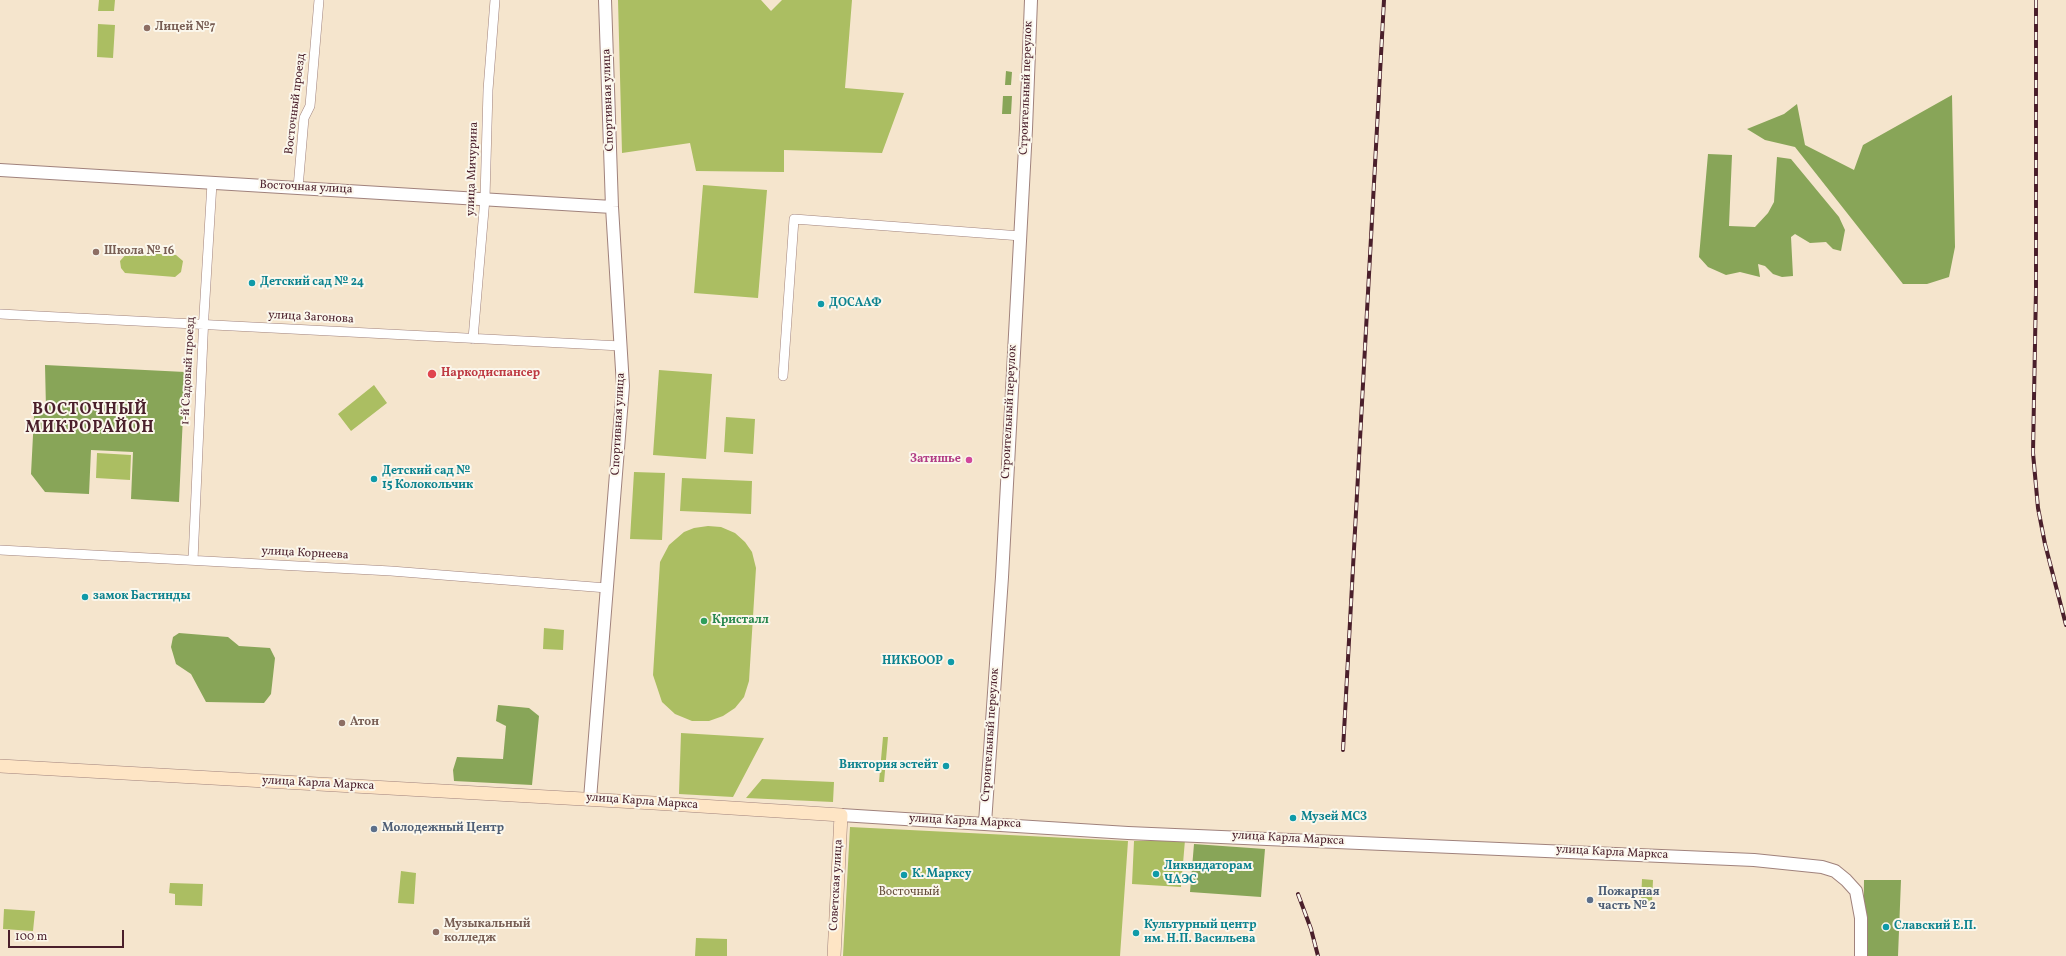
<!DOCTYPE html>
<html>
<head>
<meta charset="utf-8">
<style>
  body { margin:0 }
  #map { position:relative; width:2066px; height:956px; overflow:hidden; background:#f5e5cd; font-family:Vollkorn,serif }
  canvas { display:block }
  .scale { position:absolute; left:8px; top:930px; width:116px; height:18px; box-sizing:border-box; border:2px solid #4a1f2b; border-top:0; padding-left:5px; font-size:12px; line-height:14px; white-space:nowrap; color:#4a1f2b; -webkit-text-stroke:3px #fbf7ec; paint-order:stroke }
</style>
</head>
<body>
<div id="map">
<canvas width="2066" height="956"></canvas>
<div class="scale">100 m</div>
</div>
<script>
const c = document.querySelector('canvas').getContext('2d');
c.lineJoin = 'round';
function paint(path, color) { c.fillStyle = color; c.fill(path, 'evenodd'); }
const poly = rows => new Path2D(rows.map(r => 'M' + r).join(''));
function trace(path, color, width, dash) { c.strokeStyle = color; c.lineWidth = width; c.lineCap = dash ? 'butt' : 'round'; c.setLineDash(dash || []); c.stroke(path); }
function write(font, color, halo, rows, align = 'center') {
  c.font = font + ' Vollkorn,serif'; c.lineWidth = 4; c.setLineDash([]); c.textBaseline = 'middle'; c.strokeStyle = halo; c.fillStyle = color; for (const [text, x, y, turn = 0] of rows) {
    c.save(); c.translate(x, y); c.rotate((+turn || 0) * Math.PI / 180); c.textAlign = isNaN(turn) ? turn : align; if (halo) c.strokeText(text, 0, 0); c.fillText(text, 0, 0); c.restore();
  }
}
const green = poly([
  [99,0,115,0,114,11,98,11],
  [618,0,761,0,771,11,782,0,852,0,845,88,904,93,882,153,784,150,784,172,696,171,690,143,622,153],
  [98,24,115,25,113,58,97,57],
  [703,185,767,190,758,298,694,293],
  [128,252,176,255,183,261,181,272,175,277,125,273,121,268,120,261],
  [659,370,712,374,706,459,653,455],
  [374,385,387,403,351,431,338,414],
  [726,417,755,419,753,454,724,452],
  [97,453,131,455,130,480,96,478],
  [634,472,665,473,662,540,630,539],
  [682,478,752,481,751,514,680,511],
  [708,526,721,527,735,533,745,542,752,552,756,568,749,681,744,697,735,708,723,716,709,721,692,721,675,714,662,702,653,675,660,562,669,545,684,532,694,528],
  [544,628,564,630,563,650,543,649],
  [681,733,764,738,733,797,679,794],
  [883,737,888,737,884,782,879,782],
  [762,779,834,782,833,802,746,798],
  [850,827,1128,841,1120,956,843,956],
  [1185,840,1181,887,1132,884,1134,841],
  [401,871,416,873,414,904,398,903],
  [1642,879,1653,880,1652,902,1641,902],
  [170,883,203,884,202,906,175,905,175,894,169,893],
  [4,909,35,911,33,931,3,929],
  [696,938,727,939,727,956,695,956]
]);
const forest = poly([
  [1006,71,1012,72,1011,85,1005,85],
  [1952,95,1955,247,1949,277,1927,284,1903,284,1795,147,1765,140,1747,129,1784,114,1797,104,1805,145,1854,170,1863,145],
  [1003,96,1012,96,1011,114,1002,114],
  [1708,154,1732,155,1729,226,1755,227,1768,213,1774,202,1777,157,1791,159,1839,217,1845,230,1841,251,1833,249,1826,242,1810,243,1795,234,1791,237,1793,276,1782,277,1773,274,1765,266,1758,264,1760,277,1740,272,1726,275,1708,267,1699,257],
  [45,365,185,372,179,502,131,499,133,452,91,450,89,494,45,492,31,474,34,416,46,409],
  [179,633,228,637,239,646,270,648,275,658,271,694,264,703,206,702,191,674,176,664,171,647,173,637],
  [498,705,529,708,539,716,532,785,454,781,453,770,457,757,503,759,506,726,496,721],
  [1194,844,1265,849,1261,897,1190,892],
  [1864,880,1901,880,1898,956,1863,956]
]);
const minor = poly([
  [298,188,304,118,310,106,319,0],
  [0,314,621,346],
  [473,339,485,198,488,90,495,0],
  [783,376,794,219,1021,236],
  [0,550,391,571,607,588],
  [193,560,204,315,212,183]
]);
const tertiary = poly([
  [0,170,612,207],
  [590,799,623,386,612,207,605,0],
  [841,815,1128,833,1754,860,1822,867,1835,871,1846,880,1856,891,1861,918,1861,956],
  [985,823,1002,577,1026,129,1031,0]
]);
const secondary = poly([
  [0,766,654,803,841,815,834,956]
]);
const rail = poly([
  [2036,0,2036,289,2033,453,2038,508,2045,544,2066,625],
  [1343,750,1384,0],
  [1298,894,1311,929,1318,956]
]);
const markers = [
  [147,28,4,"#8d6e63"],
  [96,252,4,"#8d6e63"],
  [252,283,4,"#0f9aa8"],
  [821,304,4,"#0f9aa8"],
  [432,374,5,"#e0444e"],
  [969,460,4,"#d1479c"],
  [374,479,4,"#0f9aa8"],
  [85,597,4,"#0f9aa8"],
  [704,621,4,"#2e9e5b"],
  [951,662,4,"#0f9aa8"],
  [342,723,4,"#8d6e63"],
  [946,766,4,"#0f9aa8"],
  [1293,818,4,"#0f9aa8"],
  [374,829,4,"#5c6f8a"],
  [1156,874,4,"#0f9aa8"],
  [904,875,4,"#0f9aa8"],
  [1590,900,4,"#5c6f8a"],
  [1886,927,4,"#0f9aa8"],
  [436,932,4,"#8d6e63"],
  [1136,933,4,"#0f9aa8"]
];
const educationNames = [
  ["Лицей №7",155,28],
  ["Школа № 16",104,252],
  ["Атон",350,723],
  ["Музыкальный",444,925],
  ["колледж",444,939]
];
const streetNames = [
  ["Строительный переулок",1027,88,-88],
  ["Спортивная улица",609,100,-92],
  ["Восточный проезд",296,104,-83],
  ["улица Мичурина",473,169,-88],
  ["Восточная улица",306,188,3],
  ["улица Загонова",311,318,3],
  ["1-й Садовый проезд",189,371,-87],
  ["Строительный переулок",1010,412,-87],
  ["Спортивная улица",619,424,-87],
  ["улица Корнеева",305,554,3],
  ["Строительный переулок",991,735,-86],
  ["улица Карла Маркса",318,784,3],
  ["улица Карла Маркса",642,802,4],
  ["улица Карла Маркса",965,822,3],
  ["улица Карла Маркса",1288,839,3],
  ["улица Карла Маркса",1612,853,3],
  ["Советская улица",837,885,-87]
];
const cultureNames = [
  ["Детский сад № 24",260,283],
  ["ДОСААФ",829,304],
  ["Детский сад №",382,472],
  ["15 Колокольчик",382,486],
  ["замок Бастинды",93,597],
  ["НИКБООР",943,662,"right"],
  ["Виктория эстейт",938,766,"right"],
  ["Музей МСЗ",1301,818],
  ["Ликвидаторам",1164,867],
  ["ЧАЭС",1164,881],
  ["К. Марксу",912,875],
  ["Культурный центр",1144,926],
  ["им. Н.П. Васильева",1144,940],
  ["Славский Е.П.",1894,927]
];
const healthNames = [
  ["Наркодиспансер",441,374]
];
const hotelNames = [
  ["Затишье",961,460]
];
const leisureNames = [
  ["Кристалл",712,621]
];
const serviceNames = [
  ["Молодежный Центр",382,829],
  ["Пожарная",1598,893],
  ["часть № 2",1598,907]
];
const parkNames = [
  ["Восточный",909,893]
];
const districtNames = [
  ["ВОСТОЧНЫЙ",90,411],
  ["МИКРОРАЙОН",90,429]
];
paint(green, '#abbe62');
paint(forest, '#88a558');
trace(minor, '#a0827c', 10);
trace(tertiary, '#a0827c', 14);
trace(secondary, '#a0827c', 14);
trace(minor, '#fff', 9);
trace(tertiary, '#fff', 12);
trace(secondary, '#fee5c5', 13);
trace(rail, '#4a1f2b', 4);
trace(rail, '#fbf7ec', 2.5, [8]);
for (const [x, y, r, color] of markers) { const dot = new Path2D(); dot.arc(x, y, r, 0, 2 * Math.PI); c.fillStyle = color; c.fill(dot); trace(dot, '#fbf7ec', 1.5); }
write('bold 12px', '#785e54', '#fbf7ec', educationNames, 'left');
write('12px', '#4a1f2b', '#fbf7ec', streetNames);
write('bold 12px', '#0d838f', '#fbf7ec', cultureNames, 'left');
write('bold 12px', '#be3a42', '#fbf7ec', healthNames, 'left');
write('bold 12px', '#b23c85', '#fbf7ec', hotelNames, 'right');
write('bold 12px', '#27864d', '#fbf7ec', leisureNames, 'left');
write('bold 12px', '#4e5e75', '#fbf7ec', serviceNames, 'left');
write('12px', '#674f3c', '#fbf7ec', parkNames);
c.letterSpacing = '1px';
write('bold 16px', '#4a1f2b', '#fbf7ec', districtNames);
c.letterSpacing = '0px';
</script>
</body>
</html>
